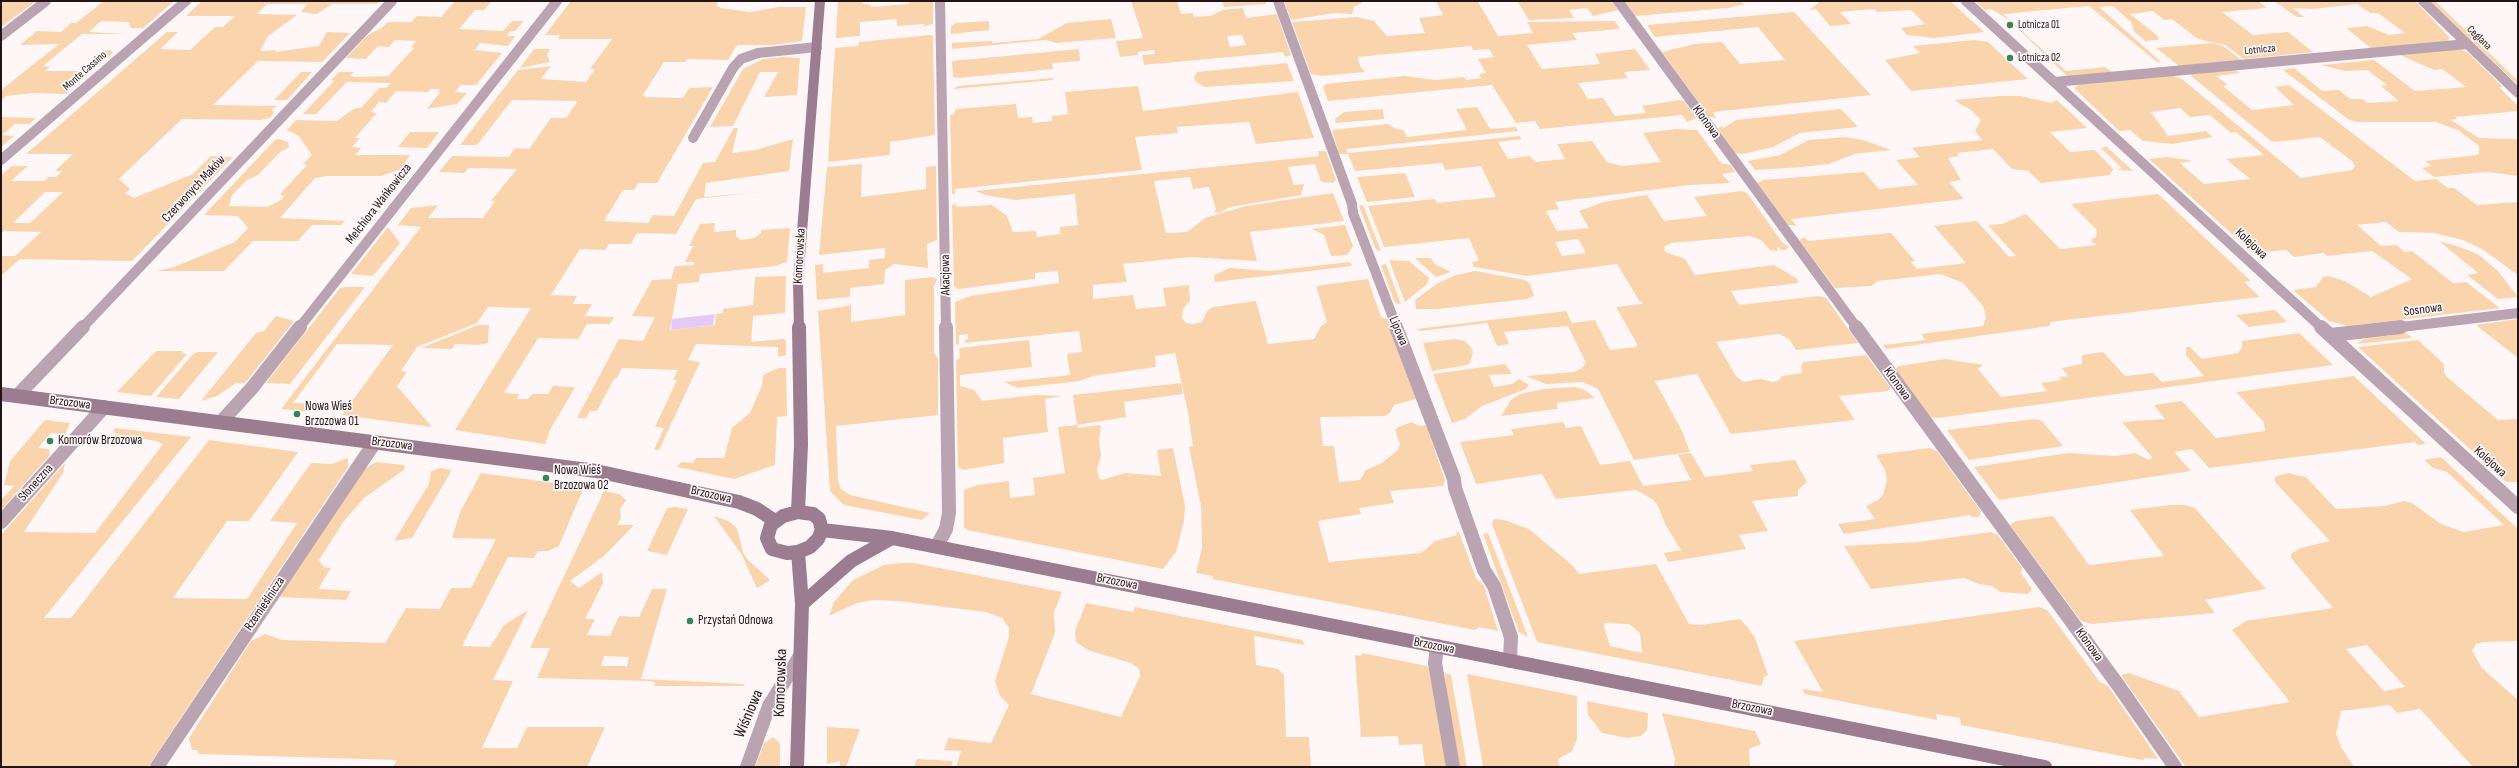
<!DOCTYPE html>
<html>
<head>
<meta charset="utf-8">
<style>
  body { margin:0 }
  #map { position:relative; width:2519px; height:768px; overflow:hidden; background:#fef6f7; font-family:"Sofia Sans Condensed",sans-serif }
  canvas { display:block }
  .frame { position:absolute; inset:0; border:2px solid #211517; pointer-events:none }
</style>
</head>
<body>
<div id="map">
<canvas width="2519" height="768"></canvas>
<div class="frame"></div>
</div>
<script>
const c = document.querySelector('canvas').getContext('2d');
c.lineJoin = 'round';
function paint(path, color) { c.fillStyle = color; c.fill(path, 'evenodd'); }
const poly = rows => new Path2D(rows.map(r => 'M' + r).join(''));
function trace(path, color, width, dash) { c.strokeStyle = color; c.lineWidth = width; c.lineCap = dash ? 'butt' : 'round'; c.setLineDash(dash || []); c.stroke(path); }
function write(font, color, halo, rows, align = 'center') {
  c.font = font + ' "Sofia Sans Condensed",sans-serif'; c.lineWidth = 3.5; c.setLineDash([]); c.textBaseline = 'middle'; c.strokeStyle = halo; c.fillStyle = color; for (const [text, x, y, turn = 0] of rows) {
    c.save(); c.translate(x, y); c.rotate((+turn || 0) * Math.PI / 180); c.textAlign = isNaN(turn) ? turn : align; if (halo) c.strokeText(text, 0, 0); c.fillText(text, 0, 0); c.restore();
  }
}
const green = poly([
  [1,1,36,1,1,27],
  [104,1,174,1,143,28,131,28,128,22,101,21,89,32,126,34,82,34,43,66,50,67,45,71,81,71,104,51,110,50,113,53,65,94,33,93,6,96,1,101,1,90,59,44,20,45,37,31,61,32,71,23,76,23],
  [202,1,381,1,377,4,332,4,317,14,301,12,307,4,267,4,257,14,297,15,268,36,260,51,276,50,275,52,319,46,327,32,350,33,322,62,258,61,213,105,277,106,272,109,274,113,270,118,261,120,182,119,119,179,130,189,125,193,134,198,193,174,211,156,233,157,132,261,20,259,1,276,1,256,15,256,41,232,4,231,1,234,1,175,12,166,28,166,11,181,44,181,49,177,56,177,62,171,55,171,73,154,26,154,167,32,178,32,160,49,190,50,215,27,223,27,235,16,186,16],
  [45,192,63,192,30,223,13,223],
  [455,1,492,1,484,10,475,10,459,29,503,31,512,21,524,21,515,31,510,31,507,36,515,36,508,46,480,43,475,50,502,53,476,85,461,85,455,92,467,93,457,104,427,109,440,92,438,92,440,89,430,89,428,92,396,91,386,103,379,102,371,112,377,113,355,138,360,138,352,147,361,148,355,155,410,155,401,169,381,176,327,176,315,178,280,218,345,221,341,225,312,225,298,241,253,241,224,271,156,271,174,267,235,242,248,228,238,216,204,215,275,140,279,139,288,142,289,147,279,153,258,175,247,180,232,195,229,206,267,207,281,200,284,197,280,194,307,165,303,164,312,155,299,136,287,130,296,120,337,121,355,108,361,108,379,88,386,88,391,83,347,82,316,114,303,114,334,81,331,80,339,72,354,72,350,76,356,77,388,76,414,48,411,47,416,41,395,40,389,47,378,46,366,59,346,58,368,35,381,28,388,22,411,22,417,16,441,17],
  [571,1,717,1,717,6,721,8,750,12,779,7,806,7,802,41,774,45,737,45,728,60,687,59,685,62,664,62,643,95,645,97,683,98,689,88,713,87,657,183,638,183,634,190,623,190,604,221,648,223,653,215,674,216,703,163,715,162,734,128,738,128,732,153,755,150,793,139,789,171,706,183,704,197,761,192,696,199,676,234,637,233,631,244,609,244,605,250,580,249,551,295,577,296,573,304,592,304,585,316,614,317,610,324,587,324,578,339,538,338,504,393,519,394,517,399,528,399,532,394,548,394,553,386,575,387,550,430,545,444,455,430,531,308,488,307,477,323,417,347,401,371,407,372,397,386,432,427,342,415,393,345,337,344,293,403,323,404,317,412,281,409,421,227,398,225,411,208,438,205,428,218,483,218,495,201,491,201,517,169,468,168,464,173,439,172,452,156,509,157,515,148,529,149,551,118,566,118,578,101,512,100,477,145,460,145,518,70,551,66,541,79,586,82,595,69,590,69,612,39,558,39,560,35,545,35],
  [838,1,861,1,864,4,871,5,871,7,909,4,909,1,933,1,933,24,922,27,925,24,897,26,897,19,860,22,860,36,836,38],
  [1131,1,1177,1,1181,14,1193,13,1194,17,1210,16,1223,10,1243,8,1246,18,1277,14,1291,55,1285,57,1283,52,1144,65,1142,55,1155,54,1154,50,1138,52,1138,55,1120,57,1116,41,1143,38],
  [1242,35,1246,45,1230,47,1227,36],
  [1222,1,1265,1,1266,4,1224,7],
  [1284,1,1365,1,1354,7,1352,14,1335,13,1291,20],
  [1436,1,1488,1,1478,2,1498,36,1533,33,1527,22,1615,21,1620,29,1572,33,1577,40,1527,45,1542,69,1600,64,1595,54,1635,49,1650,70,1624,72,1628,78,1578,83,1588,99,1603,98,1615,116,1646,113,1642,106,1679,100,1684,101,1696,118,1687,122,1682,115,1540,129,1535,121,1516,123,1492,85,1328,101,1323,87,1326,84,1405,76,1436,80,1464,77,1466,80,1481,78,1479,74,1486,73,1478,59,1494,57,1489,49,1473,50,1471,46,1358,57,1360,66,1365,72,1322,76,1311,74,1292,22,1357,17,1374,21,1387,36,1425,33,1419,18,1443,15],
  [1517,1,1612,1,1618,10,1593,16,1587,8,1569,10,1574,18,1529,20],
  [1624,1,1739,1,1745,4,1728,8,1635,16],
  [1821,1,1950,1,1984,32,1934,38,1907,35,1901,28,1925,24,1911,10,1878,12,1874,9,1840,12,1851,24,1830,26,1816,9,1809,10],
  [1975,1,2258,1,2267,8,2222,12,2253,35,2288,32,2313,52,2244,59,2225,45,2198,39,2172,19,2164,20,2153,11,2130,14,2159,37,2157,38,2159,40,2145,41,2134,31,2131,22,2113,6,2099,7,2161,62,2157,62,2089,6,2003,14,2066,71,2105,67,2112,72,2067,76,2009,20,1991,9,1985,10],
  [2274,1,2415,1,2450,38,2447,41,2371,48,2346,28,2367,26,2389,35,2405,33,2378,13,2370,13,2357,4,2313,9,2293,8,2304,17,2297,17],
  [2430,1,2435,1,2479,43,2518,81,2518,85],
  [1794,12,1871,95,1713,112,1716,118,1709,117,1662,52,1695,44,1722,42,1740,64,1785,60,1758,27,1655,37,1647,25],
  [1111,19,1116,38,1056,43,1046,40,952,49,952,43,992,41,992,43,1038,39,1067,23],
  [989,21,989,30,951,34,951,26,955,23],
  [930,35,933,36,935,135,890,142,890,155,828,162,835,48,858,46,859,42],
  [1974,40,1988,42,2028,79,1911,91,1885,60,1920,53,1913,46],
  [2212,43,2223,46,2241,60,2179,66,2156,48],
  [2458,48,2468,53,2503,87,2499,87,2518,106,2518,111,2455,117,2457,119,2451,120,2479,138,2518,139,2518,176,2487,172,2434,177,2422,168,2432,166,2425,161,2477,155,2479,154,2479,146,2458,130,2436,122,2356,122,2348,119,2283,70,2294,68,2322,91,2339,90,2350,99,2362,99,2368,103,2399,101,2381,86,2387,85,2367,70,2345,71,2321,65,2374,60,2415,91,2466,87,2442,69,2434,70,2398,54],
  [534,49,550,49,547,55,550,62,520,68],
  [1079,49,1080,61,1052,63,1053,69,958,78,953,77,952,61],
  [783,57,800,58,797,95,764,97,778,72,760,72,733,126,710,127,743,69,763,59],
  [1287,63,1294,81,1205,87,1196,82,1194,78,1197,72],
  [2234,69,2240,73,2216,76,2228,85,2223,86,2252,110,2294,105,2275,87,2289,85,2415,181,2436,179,2448,188,2454,188,2477,205,2518,202,2518,275,2482,249,2463,240,2434,233,2399,232,2386,222,2357,225,2381,246,2396,245,2405,252,2412,251,2453,283,2466,282,2500,308,2347,326,2329,321,2293,290,2316,287,2323,277,2328,276,2345,281,2371,297,2412,279,2372,251,2327,256,2324,253,2294,257,2286,250,2253,253,2149,159,2167,157,2189,160,2192,161,2180,163,2204,184,2250,179,2226,159,2264,155,2236,132,2231,133,2210,115,2190,117,2180,108,2151,112,2168,136,2206,131,2213,137,2173,144,2143,141,2130,130,2119,131,2074,88,2080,84,2170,75,2182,79,2301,178,2352,170,2355,166,2352,161,2320,137,2275,142,2271,141,2191,76,2192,73],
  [301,72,312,72,287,100,274,100],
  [1053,78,1053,80,953,89,958,86],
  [1138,86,1143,111,1298,92,1314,138,1256,144,1249,122,1177,127,1178,133,1135,137,1142,170,955,189,955,194,952,194,950,115,954,114,956,109,1016,104,1018,118,1032,117,1033,123,1052,121,1052,116,1068,114,1065,92],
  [2000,96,2021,96,2051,103,2057,100,2087,128,2050,132,2070,152,2095,150,2113,169,2110,175,2041,183,2028,171,2012,169,1993,149,1957,153,1959,156,1948,158,1961,180,1949,182,1964,199,1791,219,1797,226,1788,225,1757,183,1763,180,1864,172,1879,189,1918,185,1896,160,1920,157,1912,148,1918,147,1982,140,1975,131,1981,120,1971,110,1954,100],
  [1477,107,1490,129,1516,127,1518,131,1346,149,1348,153,1520,136,1521,139,1498,142,1508,159,1530,156,1535,162,1565,159,1557,144,1592,141,1607,162,1622,166,1661,162,1643,133,1676,129,1697,130,1721,163,1730,165,1735,172,1722,174,1730,183,1690,185,1555,202,1559,209,1546,211,1557,231,1589,228,1579,211,1604,202,1647,195,1664,221,1707,216,1694,197,1741,191,1747,193,1782,242,1789,247,1786,250,1781,250,1778,246,1777,251,1770,250,1761,240,1750,236,1671,243,1664,247,1665,252,1685,259,1695,275,1774,265,1796,278,1799,283,1731,291,1739,305,1819,296,1826,298,1858,343,1796,350,1789,339,1779,334,1716,342,1736,376,1743,382,1761,379,1772,382,1778,381,1782,376,1802,373,1801,367,1803,362,1866,355,1890,387,1888,391,1839,396,1855,420,1731,434,1697,374,1655,381,1682,431,1690,452,1634,460,1598,389,1583,382,1546,384,1526,376,1574,372,1582,368,1586,363,1568,326,1504,332,1509,344,1497,346,1487,323,1421,331,1416,329,1566,311,1572,323,1595,320,1610,350,1636,347,1637,344,1616,307,1642,304,1642,301,1640,302,1617,264,1527,276,1474,267,1472,262,1479,261,1469,238,1384,247,1368,206,1435,199,1437,203,1496,197,1481,166,1445,170,1442,163,1355,171,1348,154,1339,154,1332,130,1388,124,1396,129,1403,130,1407,137,1467,130,1456,109],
  [1578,239,1586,253,1562,256,1555,242],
  [1383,109,1384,119,1336,123,1335,119,1344,112],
  [1841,109,1858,127,1800,133,1773,147,1743,154,1735,153,1718,128,1722,126,1724,128,1736,120],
  [1,117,36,118,29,124,15,124,2,135,14,136,1,147],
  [410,132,439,132,427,148,398,147],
  [1846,137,1863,140,1891,150,1854,154,1829,164,1802,167,1755,170,1748,161,1780,155,1809,140],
  [2107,146,2107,147,2133,171,2117,170,2122,168,2101,148],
  [1318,151,1326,151,1336,180,1333,183,1321,182,1315,164,1288,167,1294,185,1304,184,1301,195,1230,207,1220,213,1214,212,1216,209,1209,187,1193,189,1190,177,1154,181,1166,233,1187,232,1205,218,1246,206,1333,193,1344,221,1250,232,1257,261,1190,257,1123,264,1127,282,1093,285,1093,299,1133,295,1136,309,1166,306,1163,288,1189,285,1190,301,1183,309,1182,318,1186,323,1193,324,1202,322,1207,311,1213,307,1256,301,1268,344,1314,339,1321,326,1327,322,1316,286,1368,279,1381,317,1389,320,1416,399,1394,405,1390,413,1384,416,1320,417,1323,446,1334,446,1339,482,1360,480,1366,470,1382,463,1398,450,1400,444,1395,430,1398,427,1412,422,1419,426,1426,425,1445,480,1443,486,1390,491,1394,503,1359,508,1361,514,1318,521,1329,562,1421,553,1435,541,1457,535,1456,532,1459,532,1476,578,1484,586,1498,631,1479,627,1475,630,1212,579,1213,576,1196,573,1202,548,1201,506,1189,447,1193,446,1188,412,1175,353,1155,356,1156,367,1093,376,1080,381,1018,388,1004,382,1070,375,1067,354,1082,352,1079,331,965,343,965,340,968,339,968,334,959,335,959,344,956,345,955,302,970,296,1059,283,1058,272,1055,271,1035,273,1035,279,959,289,954,287,952,205,956,204,956,207,992,205,1007,216,1013,232,1036,231,1037,237,1060,234,1060,227,1078,225,1075,194,1016,200,985,195,976,191,1319,156],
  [862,164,861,197,926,189,926,167,936,166,937,240,927,244,928,268,894,264,885,270,884,284,850,288,850,297,817,300,815,265,823,264,823,273,869,268,869,260,885,258,885,248,819,255,827,167],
  [1405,173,1415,197,1367,202,1357,177],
  [2158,194,2251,281,2244,282,2260,297,2050,322,2050,326,1886,349,1883,345,1925,340,1921,334,1983,326,1986,317,1983,306,1963,283,1941,274,1878,281,1871,286,1835,288,1799,240,1805,237,1808,241,1891,233,1915,261,1911,262,1917,269,1966,263,1934,226,1977,221,2009,257,2016,256,1988,225,2002,224,2026,214,2060,249,2096,245,2091,240,2096,237,2097,230,2071,204],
  [1363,205,1381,251,1376,250,1359,206],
  [715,223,714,232,736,230,736,236,741,240,754,238,761,233,761,230,790,228,787,262,775,266,700,274,699,282,678,284,670,330,715,325,716,314,723,313,723,309,753,305,755,277,786,276,785,313,753,316,751,342,783,339,786,340,786,355,778,357,778,347,696,344,688,360,700,362,659,450,654,450,664,428,655,427,677,380,673,380,678,370,622,368,617,378,614,379,597,411,590,411,586,418,577,418,619,339,643,341,655,317,632,316,652,280,671,279,675,266,694,265,694,262,685,262,693,246,689,246,700,224],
  [1345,225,1353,246,1347,255,1331,256,1324,235,1312,229],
  [388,227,400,243,373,276,351,274],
  [2439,241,2460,247,2479,255,2498,271,2518,297,2498,299,2467,275,2478,273],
  [1415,258,1431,258,1435,264,1451,272,1436,277],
  [1389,260,1409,261,1429,278,1427,284,1405,302],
  [1350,262,1352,266,1215,282,1214,275,1230,268,1270,271],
  [1386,264,1401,304,1395,303,1381,265],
  [1475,271,1525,280,1530,284,1534,296,1527,299,1437,309,1416,309,1415,300,1438,283,1456,275],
  [933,277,937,279,934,287,934,353,938,358,938,415,836,426,838,480,841,489,850,495,930,513,922,520,844,505,830,491,818,311,851,305,851,322,905,315,905,280],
  [345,287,365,287,290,384,266,383,340,288],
  [2275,310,2287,322,2249,327,2236,315],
  [276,316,294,321,245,383,236,383,217,396,201,401,256,333,264,331],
  [2518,319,2518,358,2476,325],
  [478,325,489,325,488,343,478,345,455,344,452,349,421,348],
  [2299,333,2333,365,1938,418,1929,417,1894,370,1899,366,1945,359,1983,365,1978,369,2001,397,2047,391,2041,383,2062,380,2059,377,2068,376,2062,368,2082,364,2082,355,2103,352,2125,376,2153,373,2162,382,2204,376,2186,355,2186,348,2189,346,2202,359,2238,353,2242,348,2242,341],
  [2406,333,2412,338,2357,344,2364,339],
  [1455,339,1465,341,1470,346,1473,352,1470,363,1467,365,1432,371,1423,343],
  [1029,340,1032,367,960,375,960,386,974,390,982,401,1036,395,1062,396,1045,399,1048,432,1003,438,1004,463,963,470,958,467,956,360,960,358,959,348],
  [2418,340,2444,364,2444,372,2447,377,2498,420,2518,419,2518,482,2506,482,2358,347],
  [156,351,182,351,181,353,187,354,151,396,117,392],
  [198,352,218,352,179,399,156,397,193,354],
  [1505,364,1512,374,1489,375,1494,387,1512,384,1519,379,1529,385,1526,389,1482,406,1465,419,1452,423,1433,374],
  [778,368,786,368,787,416,777,417,775,465,734,479,677,467,681,462,693,463,696,458,724,458,732,428,750,413,762,385,763,375],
  [2354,376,2426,444,2418,445,2415,442,2209,468,2192,449,2174,452,2191,471,1999,500,1974,467,2068,453,2116,456,2135,453,2149,460,2152,458,2151,456,2122,422,2165,419,2154,405,2182,401,2216,438,2265,431,2264,422,2236,392],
  [1181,383,1183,394,1124,402,1126,417,1077,425,1078,428,1101,425,1099,441,1101,456,1097,469,1099,478,1102,480,1125,473,1161,476,1157,450,1173,448,1185,506,1184,521,1176,552,1163,569,967,530,964,527,964,490,978,485,1009,481,1010,498,1035,495,1033,478,1065,473,1058,427,1077,425,1073,395],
  [1575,387,1585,390,1595,398,1557,403,1557,409,1501,416,1511,400,1520,394,1544,389],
  [2035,419,2042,421,2063,446,1969,460,1947,430],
  [45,420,70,423,65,434,51,433,38,448,49,449,50,455,1,510,1,500,14,486,4,485,10,461],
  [1563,422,1566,428,1581,426,1600,465,1630,461,1643,486,1691,480,1678,455,1691,453,1705,477,1753,471,1750,465,1795,460,1807,482,1798,490,1798,496,1752,501,1768,531,1739,535,1746,549,1668,562,1664,553,1681,550,1666,526,1657,504,1652,499,1636,490,1556,499,1542,474,1476,484,1460,442,1514,435,1511,429],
  [115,428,191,437,44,618,71,618,209,440,298,452,249,521,227,521,173,598,247,599,297,523,270,521,311,463,332,464,348,458,348,467,148,767,1,767,1,535,65,463,63,473,24,532,95,533,163,444,156,441,116,434,113,432],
  [1929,448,1937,451,1981,512,1979,517,1972,517,1971,515,1844,534,1838,524,1875,519,1866,506,1878,500,1883,495,1887,480,1885,470,1876,455],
  [2441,457,2518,529,2518,641,2484,642,2476,644,2472,651,2482,668,2518,700,2518,767,2473,767,2420,709,2397,713,2390,705,2341,711,2336,734,2341,747,2354,767,2185,766,2121,675,2129,673,2179,691,2199,717,2290,702,2232,630,2246,621,2333,608,2291,558,2291,554,2300,548,2330,541,2275,482,2275,477,2288,473,2306,477,2336,509,2385,506,2404,501,2412,503,2441,524,2464,532,2504,525,2447,472,2433,468,2424,460],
  [2367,645,2405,687,2384,691,2346,649],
  [376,462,404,465,405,469,364,498,344,521,319,560,324,567,331,568,318,589,351,591,346,600,279,597,362,470],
  [440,468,452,470,412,538,394,541,429,484,431,471],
  [481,473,584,487,559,546,548,551,538,551,534,558,508,557,462,646,490,647,504,625,528,610,493,680,513,681,482,748,517,748,527,727,605,727,587,767,393,767,397,760,199,754,197,750,192,750,189,738,251,641,265,634,282,640,385,643,406,608,440,609,451,588,471,588,496,539,452,538,460,512],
  [604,491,619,494,626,500,620,509,621,517,618,525,634,525,604,556,570,581,579,588,602,572,603,583,585,619,595,619,587,635,610,636,619,616,639,617,652,589,667,589,641,679,745,684,744,686,654,686,655,682,648,681,537,678,550,648,530,648],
  [604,656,629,657,627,666,601,666],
  [2171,505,2184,505,2195,508,2266,589,2205,600,2215,613,2092,624,2081,621,2010,525,2016,521,2053,516,2089,565,2164,556,2130,510],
  [675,507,688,509,667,555,647,551,667,508],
  [714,516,728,521,737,528,743,552,748,560,770,580,764,584,757,588,742,555],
  [1494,519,1504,520,1529,529,1573,566,1579,574,1656,564,1689,624,1701,625,1740,619,1749,629,1755,638,1768,675,1764,677,1762,686,1537,642,1492,524],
  [1605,623,1629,624,1640,633,1642,653,1610,646,1604,627],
  [1991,532,1998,535,2022,568,2021,573,2032,589,2028,594,2000,592,1992,586,1979,584,1964,578,1871,589,1844,546,1918,542],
  [1488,533,1514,600,1528,637,1519,632,1483,534],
  [901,563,914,563,1062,592,1054,612,1055,633,1031,694,1121,717,1140,676,1139,669,1131,663,1088,650,1076,642,1075,631,1086,603,1133,612,1135,607,1302,640,1305,645,1254,636,1256,665,1278,669,1284,675,1286,737,1309,737,1311,767,956,767,961,751,944,750,948,738,991,743,1009,705,1000,696,995,681,1009,637,1009,628,1002,618,986,612,897,601,874,600,857,603,829,616,834,602,853,580,884,565],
  [2039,607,2047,610,2100,682,2108,686,2158,759,2147,758,2142,760,1961,725,1960,718,1936,714,1937,720,1804,694,1803,689,1823,692,1794,641],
  [1362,653,1427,666,1431,670,1446,767,1425,767,1422,744,1399,745,1398,736,1361,737,1355,655,1361,656],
  [1445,673,1451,675,1467,767,1458,767,1446,691],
  [1467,674,1577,696,1577,740,1572,751,1558,759,1560,767,1483,767],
  [1587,701,1648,713,1647,730,1641,736,1628,738,1602,733,1588,715],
  [1662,713,1755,731,1761,744,1749,749,1750,767,1674,767,1675,759],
  [827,727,860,729,846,767,840,767,840,761,827,764],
  [773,737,780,743,780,767,755,767,764,743],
  [917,759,953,761,951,767,914,767]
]);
const water = poly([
  [715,314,713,325,671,330,672,319]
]);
const laneFar1 = poly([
  [693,138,733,68,741,59,758,53,817,47]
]);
const lane = poly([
  [1437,646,1435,663,1453,767]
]);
const streetFar1 = poly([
  [940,1,946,328],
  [1278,1,1352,204,1353,213,1397,328],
  [1618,1,1857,328],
  [1966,1,2322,328],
  [2423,1,2518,93],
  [1,36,46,1],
  [2054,82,2467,44],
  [1,160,186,1],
  [82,328,392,1],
  [299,328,557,1],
  [2393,328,2518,313]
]);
const street = poly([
  [1396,327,1454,479,1455,488,1484,570,1494,586,1511,637,1510,661],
  [1856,327,2118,685,2175,767],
  [2321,327,2518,507],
  [2331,335,2401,327],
  [17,396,83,327],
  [221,422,252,388,300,327],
  [1,522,104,407],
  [937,546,946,529,949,513,946,327],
  [157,767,375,442],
  [747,767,769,706,800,656]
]);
const secondaryFar1 = poly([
  [799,328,798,283,820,1]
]);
const secondary = poly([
  [1,394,596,471,739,502,757,509,775,521],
  [798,512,801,445,799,327],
  [798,512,813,514,819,519,822,530,818,539,810,547,798,552,787,553,772,549,767,538,771,525,783,516,798,512],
  [822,530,892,538,2045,767],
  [802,604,851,561,892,538],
  [797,767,802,604,798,552]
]);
const markers = [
  [2010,25,4,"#348557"],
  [2010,58,4,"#348557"],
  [297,414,4,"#348557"],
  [50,441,4,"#348557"],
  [546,478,4,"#348557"],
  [690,621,4,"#348557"]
];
const farPoinames = [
  ["Lotnicza 01",2018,25],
  ["Lotnicza 02",2018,58]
];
const farStreetnames = [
  ["Ceglana",2479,38,44],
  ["Lotnicza",2260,50,-6],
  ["Monte Cassino",85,71,-41]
];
const streetNames = [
  ["Klonowa",1706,122,54],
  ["Czerwonych Maków",194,189,-47],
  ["Melchiora Wańkowicza",379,204,-52],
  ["Kolejowa",2251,244,43],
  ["Komorowska",800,256,-87],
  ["Akacjowa",946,275,-91],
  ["Sosnowa",2423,310,-7],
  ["Lipowa",1398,331,67],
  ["Klonowa",1897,384,54],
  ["Brzozowa",70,403,7],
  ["Brzozowa",392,444,7],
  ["Kolejowa",2490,462,42],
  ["Słoneczna",36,483,-48],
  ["Brzozowa",711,495,13],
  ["Brzozowa",1117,582,11],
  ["Rzemieślnicza",265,604,-56],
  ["Klonowa",2089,645,54],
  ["Brzozowa",1434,646,11],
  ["Brzozowa",1752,708,11]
];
const poiNames = [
  ["Nowa Wieś",305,407],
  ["Brzozowa 01",305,422],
  ["Komorów Brzozowa",58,441],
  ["Nowa Wieś",554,471],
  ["Brzozowa 02",554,486],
  ["Przystań Odnowa",698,621]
];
const nearStreetnames = [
  ["Komorowska",781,683,-88],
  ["Wiśniowa",749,714,-67]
];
paint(green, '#f9d4ad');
paint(water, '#e5c9f8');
trace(laneFar1, '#bba4b2', 10);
trace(lane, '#bba4b2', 14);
trace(streetFar1, '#bba4b2', 10);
trace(street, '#bba4b2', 14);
trace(secondaryFar1, '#9c7c90', 10);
trace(secondary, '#9c7c90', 14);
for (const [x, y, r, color] of markers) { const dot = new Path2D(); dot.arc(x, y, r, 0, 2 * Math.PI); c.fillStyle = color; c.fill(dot); trace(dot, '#fef6f7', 1.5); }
write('11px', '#211517', '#fef6f7', farPoinames, 'left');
write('11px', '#211517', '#fef6f7', farStreetnames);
write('13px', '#211517', '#fef6f7', streetNames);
write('13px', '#211517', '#fef6f7', poiNames, 'left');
write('16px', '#211517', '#fef6f7', nearStreetnames);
</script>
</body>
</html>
